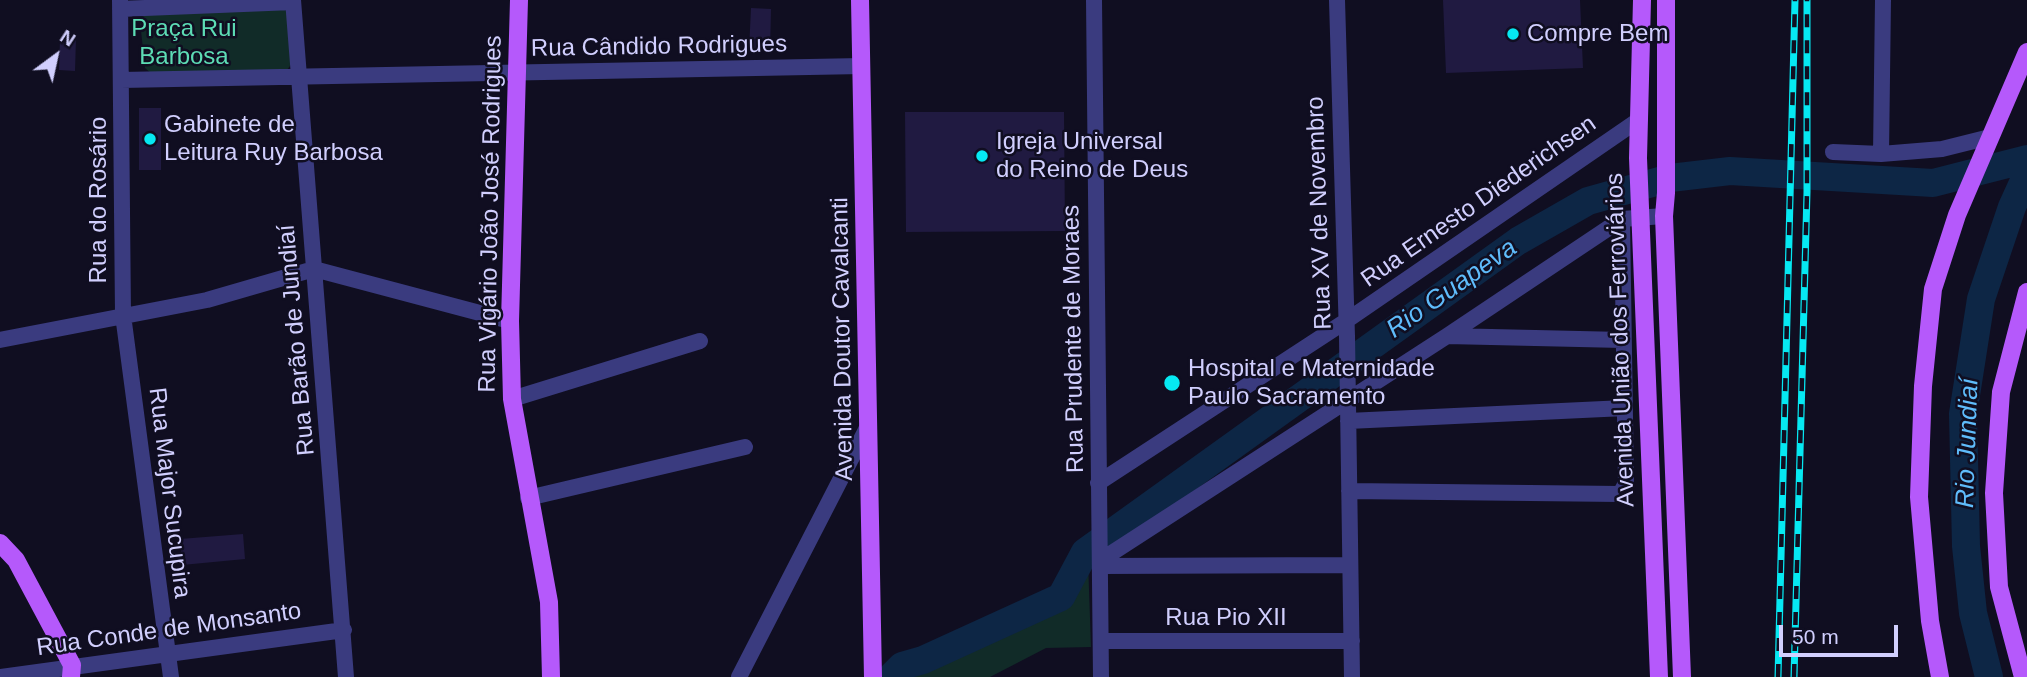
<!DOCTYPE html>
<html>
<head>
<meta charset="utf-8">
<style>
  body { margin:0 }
  #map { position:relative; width:2027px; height:677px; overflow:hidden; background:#100e21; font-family:Helvetica,sans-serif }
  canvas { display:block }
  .north { position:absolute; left:21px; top:21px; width:70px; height:70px; -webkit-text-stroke:5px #100e21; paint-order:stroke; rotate:33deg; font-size:19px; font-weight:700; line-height:28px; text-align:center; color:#d1cffe }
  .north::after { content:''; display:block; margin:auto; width:24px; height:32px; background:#d1cffe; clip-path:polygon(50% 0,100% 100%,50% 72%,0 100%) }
  .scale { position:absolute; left:1779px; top:625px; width:119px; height:32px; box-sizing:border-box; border:4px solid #d1cffe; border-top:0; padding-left:9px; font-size:21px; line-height:24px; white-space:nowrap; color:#d1cffe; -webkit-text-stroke:5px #100e21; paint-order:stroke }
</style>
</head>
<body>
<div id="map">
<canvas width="2027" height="677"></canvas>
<div class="north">N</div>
<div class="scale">50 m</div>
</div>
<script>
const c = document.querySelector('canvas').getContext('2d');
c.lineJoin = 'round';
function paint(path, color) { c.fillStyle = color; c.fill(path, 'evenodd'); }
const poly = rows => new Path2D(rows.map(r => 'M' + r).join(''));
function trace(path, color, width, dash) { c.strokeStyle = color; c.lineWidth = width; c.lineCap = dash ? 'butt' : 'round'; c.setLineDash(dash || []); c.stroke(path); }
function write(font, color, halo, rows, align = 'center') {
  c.font = font + ' Helvetica,sans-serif'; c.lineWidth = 5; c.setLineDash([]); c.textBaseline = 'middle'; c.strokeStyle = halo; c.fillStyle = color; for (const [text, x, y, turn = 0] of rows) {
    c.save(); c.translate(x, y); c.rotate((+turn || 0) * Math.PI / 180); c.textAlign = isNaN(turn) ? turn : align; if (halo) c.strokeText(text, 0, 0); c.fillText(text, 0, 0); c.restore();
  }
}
const green = poly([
  [283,9,289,13,292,63,285,73,153,75,145,68,140,21,146,13],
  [1088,560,1091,647,1046,648,990,677,911,677,920,670,1019,627,1070,600]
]);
const river = poly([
  [891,677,902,666,923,660,1061,597,1085,552,1518,241,1588,201,1670,178,1730,171,1933,183,2027,159],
  [1989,677,1973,613,1966,546,1963,414,1981,299,2012,207,2027,174]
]);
const building = poly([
  [1443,0,1580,0,1583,68,1446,73],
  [751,8,771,9,770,52,749,51],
  [60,39,76,39,75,71,59,70],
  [139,108,161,108,161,170,139,170],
  [905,112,1064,112,1065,231,906,232],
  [243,534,245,559,182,565,180,539]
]);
const minor = poly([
  [120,0,123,315,171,677],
  [293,0,346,677],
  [1094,0,1101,677],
  [1337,0,1347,336,1352,677],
  [120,9,293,2],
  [121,80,862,66],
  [1833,152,1881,154,1942,149,1990,137],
  [1881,154,1883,0],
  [1447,336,1623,340],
  [0,340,207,300,314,269,510,321],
  [512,399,700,341],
  [1348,421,1625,408],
  [1098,483,1346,321,1640,119],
  [1349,491,1620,494,1626,483,1622,219],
  [528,498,745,447],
  [1101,560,1447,336,1622,219,1664,216],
  [1101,566,1350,565],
  [1101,641,1352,641],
  [0,677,344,630],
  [739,677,869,424]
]);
const major = poly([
  [519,0,510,321,512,399,549,602,551,677],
  [860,0,873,677],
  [1642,0,1638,158,1659,677],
  [1666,0,1666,193,1664,216,1682,677],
  [0,543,16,560,72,665,71,677],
  [1940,677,1930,621,1919,497,1923,386,1933,289,1957,215,2027,52],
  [2023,677,1999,587,1994,493,2001,392,2027,292]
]);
const rail = poly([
  [1778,677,1795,0],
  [1794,677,1807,192,1807,0]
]);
const markers = [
  [1513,34,7,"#06e8f2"],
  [150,139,7,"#06e8f2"],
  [982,156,7,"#06e8f2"],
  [1172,383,9,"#06e8f2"]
];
const parkNames = [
  ["Praça Rui",184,29],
  ["Barbosa",184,57]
];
const poiNames = [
  ["Compre Bem",1527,34],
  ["Gabinete de",164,125],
  ["Leitura Ruy Barbosa",164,153],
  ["Igreja Universal",996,142],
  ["do Reino de Deus",996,170],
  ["Hospital e Maternidade",1188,369],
  ["Paulo Sacramento",1188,397]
];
const streetNames = [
  ["Rua Cândido Rodrigues",659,47,-1],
  ["Rua do Rosário",99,200,-90],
  ["Rua Ernesto Diederichsen",1479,202,-35],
  ["Rua XV de Novembro",1320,213,-92],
  ["Rua Vigário João José Rodrigues",491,214,-89],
  ["Avenida Doutor Cavalcanti",843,339,-91],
  ["Rua Prudente de Moraes",1074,339,-91],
  ["Rua Barão de Jundiaí",297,340,-95],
  ["Avenida União dos Ferroviários",1621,340,-92],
  ["Rua Major Sucupira",169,493,83],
  ["Rua Pio XII",1226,618],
  ["Rua Conde de Monsanto",169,630,-8]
];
const waterNames = [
  ["Rio Guapeva",1452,289,-35],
  ["Rio Jundiaí",1968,443,-88]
];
paint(green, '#112b28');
trace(river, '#0d2645', 28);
paint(building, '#201a41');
trace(minor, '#3a3b7f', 16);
trace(major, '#b559fb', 18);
trace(rail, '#06e8f2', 7);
trace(rail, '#100e21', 4.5, [13]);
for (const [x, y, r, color] of markers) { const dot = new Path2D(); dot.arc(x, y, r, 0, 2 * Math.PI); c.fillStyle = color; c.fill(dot); trace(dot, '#100e21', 2.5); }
write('24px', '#5ddcb5', '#100e21', parkNames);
write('24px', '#d1cffe', '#100e21', poiNames, 'left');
write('24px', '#d1cffe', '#100e21', streetNames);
write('italic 26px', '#5fbcfb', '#100e21', waterNames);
</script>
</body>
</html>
